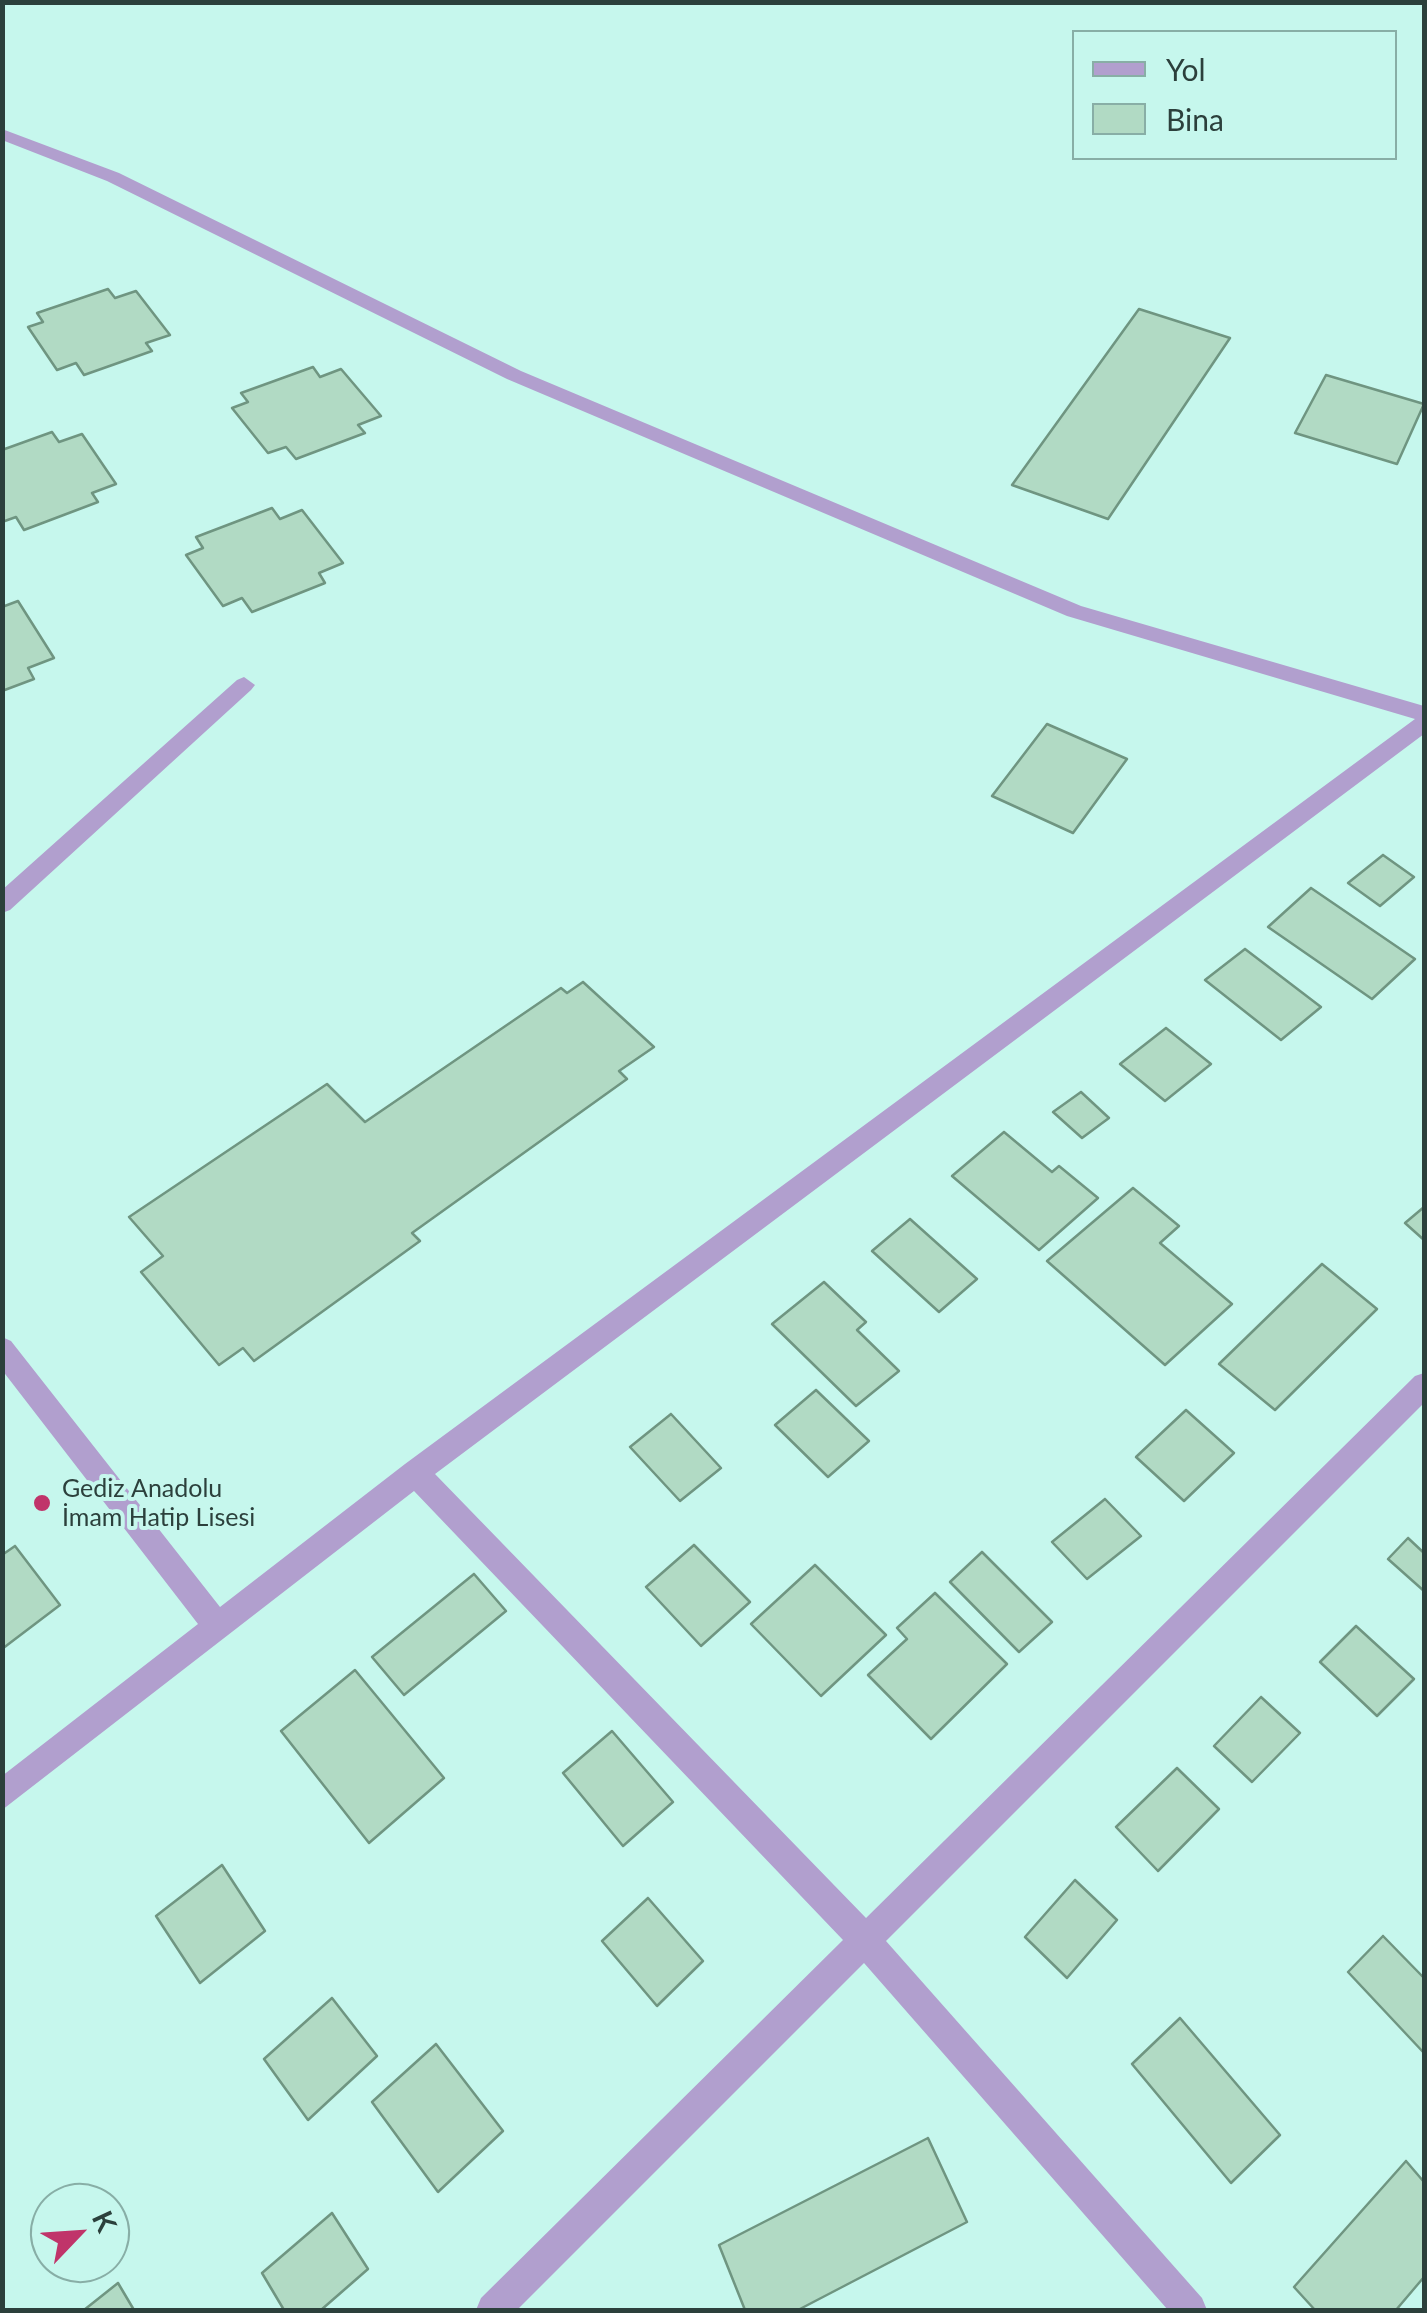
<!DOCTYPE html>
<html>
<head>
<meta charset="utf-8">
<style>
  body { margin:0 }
  #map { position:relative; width:1427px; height:2313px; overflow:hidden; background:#c6f7ed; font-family:Lato,sans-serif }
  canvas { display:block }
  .frame { position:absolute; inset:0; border:5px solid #2c403c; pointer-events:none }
  .legend { position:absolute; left:1072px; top:30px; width:325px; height:130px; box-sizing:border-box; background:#c6f7ed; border:2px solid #88aea6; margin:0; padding:12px 18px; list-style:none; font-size:30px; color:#2c403c }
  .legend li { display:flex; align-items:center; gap:20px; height:50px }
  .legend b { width:50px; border:2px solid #88aea6 }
  .north { position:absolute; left:30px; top:2183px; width:100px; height:100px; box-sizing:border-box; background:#c6f7ed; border:2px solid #88aea6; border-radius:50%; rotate:65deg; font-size:28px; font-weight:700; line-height:40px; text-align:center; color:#2c403c }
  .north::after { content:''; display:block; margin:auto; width:35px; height:45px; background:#c0346a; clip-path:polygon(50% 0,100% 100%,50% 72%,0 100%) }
</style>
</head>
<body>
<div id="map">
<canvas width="1427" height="2313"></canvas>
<div class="frame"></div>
<ul class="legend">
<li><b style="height:12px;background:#b19fce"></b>Yol</li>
<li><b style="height:28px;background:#b1dac4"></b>Bina</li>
</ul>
<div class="north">K</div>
</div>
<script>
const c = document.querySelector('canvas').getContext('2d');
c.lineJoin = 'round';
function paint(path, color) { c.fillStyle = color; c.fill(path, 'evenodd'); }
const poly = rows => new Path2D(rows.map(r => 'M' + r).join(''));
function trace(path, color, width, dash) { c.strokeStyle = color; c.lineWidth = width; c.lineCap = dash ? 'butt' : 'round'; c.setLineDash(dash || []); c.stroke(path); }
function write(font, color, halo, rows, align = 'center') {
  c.font = font + ' Lato,sans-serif'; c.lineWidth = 8; c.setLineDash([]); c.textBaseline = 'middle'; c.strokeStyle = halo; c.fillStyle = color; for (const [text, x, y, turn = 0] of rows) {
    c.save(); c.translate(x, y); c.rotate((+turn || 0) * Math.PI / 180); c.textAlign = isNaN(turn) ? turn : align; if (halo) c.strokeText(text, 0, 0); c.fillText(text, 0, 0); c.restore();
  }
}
const building = poly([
  [108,289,115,298,136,291,170,335,146,343,152,351,84,375,76,363,57,370,28,327,43,322,37,313,108,289],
  [1139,309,1230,338,1108,519,1012,485,1139,309],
  [313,367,320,377,341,369,381,416,358,425,365,433,296,459,286,447,268,453,232,408,248,402,241,393,313,367],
  [1326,375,1424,404,1397,464,1295,433,1326,375],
  [52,432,59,442,82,434,116,484,92,493,98,502,24,530,16,517,2,522,2,450,52,432],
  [272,508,280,519,302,510,343,563,319,573,325,583,252,612,242,598,223,606,186,555,203,548,196,537,272,508],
  [18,601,54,658,28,668,34,679,2,691,2,607,18,601],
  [1047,724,1127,759,1073,833,992,796,1047,724],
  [1383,855,1414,877,1380,906,1348,883,1383,855],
  [1311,888,1415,959,1372,999,1268,927,1311,888],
  [1245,949,1321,1007,1281,1040,1205,980,1245,949],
  [583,982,654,1047,619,1071,627,1079,412,1233,420,1241,254,1361,243,1348,219,1365,141,1272,163,1256,129,1217,327,1084,365,1122,561,988,567,993,583,982],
  [1166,1028,1211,1064,1165,1101,1120,1064,1166,1028],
  [1081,1092,1109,1118,1082,1138,1053,1112,1081,1092],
  [1004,1132,1052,1172,1059,1166,1098,1198,1039,1250,952,1176,1004,1132],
  [1133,1188,1179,1226,1160,1243,1232,1304,1165,1365,1047,1261,1133,1188],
  [1424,1207,1424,1240,1405,1223,1424,1207],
  [910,1219,977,1279,939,1312,872,1251,910,1219],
  [1322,1264,1377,1309,1275,1410,1219,1364,1322,1264],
  [824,1282,866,1322,857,1330,899,1371,856,1406,772,1324,824,1282],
  [816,1390,869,1441,828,1477,775,1425,816,1390],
  [1186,1410,1234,1453,1184,1501,1136,1457,1186,1410],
  [671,1414,721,1468,680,1501,630,1447,671,1414],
  [1105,1499,1141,1536,1087,1579,1052,1542,1105,1499],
  [1408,1538,1424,1553,1424,1591,1388,1559,1408,1538],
  [694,1545,750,1602,701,1646,646,1587,694,1545],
  [15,1546,60,1605,2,1649,2,1555,15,1546],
  [982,1552,1052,1622,1019,1652,950,1582,982,1552],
  [815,1565,886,1635,821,1696,751,1624,815,1565],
  [474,1574,506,1611,404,1695,372,1657,474,1574],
  [935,1593,1007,1664,931,1739,868,1675,907,1639,897,1628,935,1593],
  [1356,1626,1414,1679,1377,1716,1320,1662,1356,1626],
  [355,1670,444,1778,369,1843,281,1731,355,1670],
  [1261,1697,1300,1733,1252,1782,1214,1746,1261,1697],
  [612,1731,673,1802,623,1846,563,1773,612,1731],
  [1177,1768,1219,1809,1158,1871,1116,1827,1177,1768],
  [222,1865,265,1931,200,1983,156,1916,222,1865],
  [1075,1880,1117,1920,1067,1978,1025,1937,1075,1880],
  [648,1898,703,1961,657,2006,602,1941,648,1898],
  [1383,1936,1424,1978,1424,2053,1348,1972,1383,1936],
  [332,1998,377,2056,308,2120,264,2059,332,1998],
  [1180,2018,1280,2135,1231,2183,1132,2064,1180,2018],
  [436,2044,503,2131,438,2192,372,2102,436,2044],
  [928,2138,967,2222,798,2310,745,2310,719,2245,928,2138],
  [1406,2161,1424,2182,1424,2277,1396,2310,1315,2310,1294,2287,1406,2161],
  [332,2213,368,2269,321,2310,284,2310,262,2273,332,2213],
  [118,2283,134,2310,84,2310,118,2283]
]);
const minor = poly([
  [2,129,119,173,521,371,1081,606,1424,706,1424,734,435,1474,866,1918,1415,1376,1424,1373,1424,1403,886,1941,1202,2298,1207,2310,1168,2310,864,1963,517,2310,476,2310,481,2298,843,1940,414,1491,2,1810,2,1776,198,1624,2,1370,2,1337,11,1341,220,1607,405,1464,1415,719,1067,616,507,379,107,181,2,140,2,129],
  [244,677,255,685,251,690,10,910,2,913,2,890,237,680,244,677]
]);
const markers = [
  [42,1503,10,"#c0346a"]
];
const poiNames = [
  ["Gediz Anadolu",62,1489],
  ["İmam Hatip Lisesi",62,1518]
];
paint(building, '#b1dac4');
trace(building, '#6f9581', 2.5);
paint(minor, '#b19fce');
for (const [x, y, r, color] of markers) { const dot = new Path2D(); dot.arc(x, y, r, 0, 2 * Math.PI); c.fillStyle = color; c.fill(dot); trace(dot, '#c6f7ed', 4); }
write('25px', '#2c403c', '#c6f7ed', poiNames, 'left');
</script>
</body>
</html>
